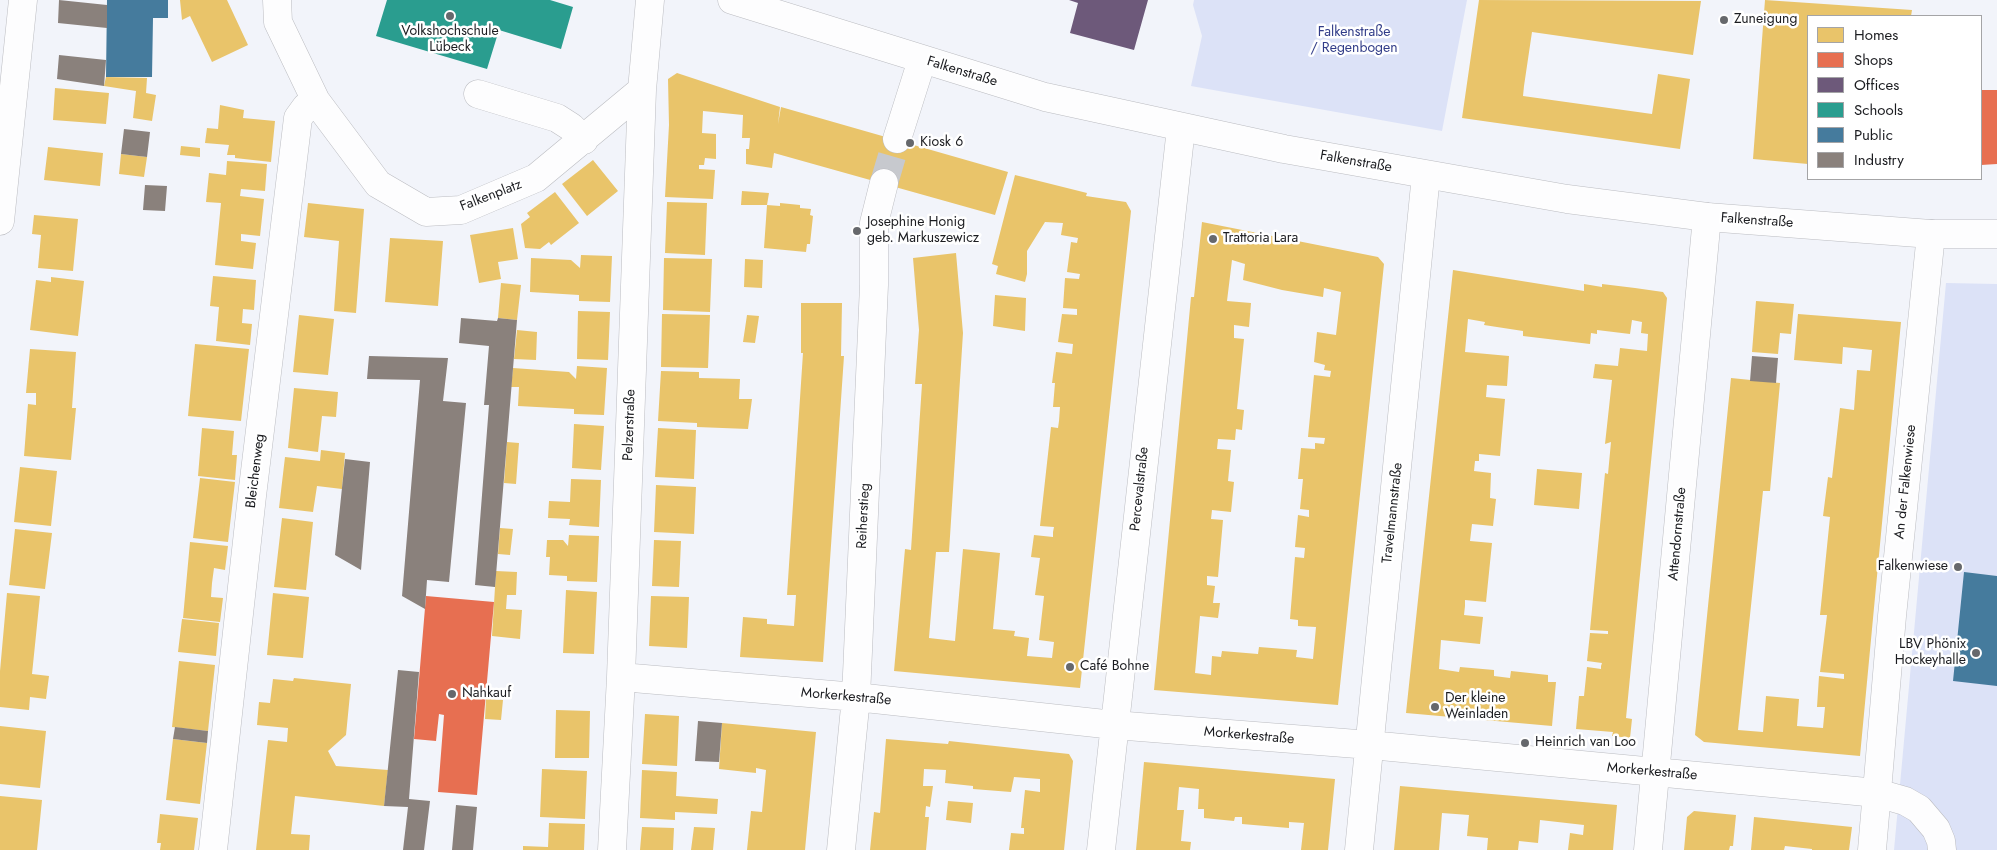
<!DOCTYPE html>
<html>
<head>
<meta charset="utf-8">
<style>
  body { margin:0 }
  #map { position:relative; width:1997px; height:850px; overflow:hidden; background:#f2f4fa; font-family:Jost,sans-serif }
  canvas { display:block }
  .legend { position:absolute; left:1807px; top:15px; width:175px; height:165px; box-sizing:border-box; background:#fff; border:1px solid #a4a4a6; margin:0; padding:6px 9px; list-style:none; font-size:15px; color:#1b1c20 }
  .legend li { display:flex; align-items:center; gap:10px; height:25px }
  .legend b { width:25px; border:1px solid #a4a4a6 }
</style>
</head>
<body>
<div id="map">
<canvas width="1997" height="850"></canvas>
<ul class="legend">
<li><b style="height:14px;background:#e9c46a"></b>Homes</li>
<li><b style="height:14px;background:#e76f51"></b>Shops</li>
<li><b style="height:14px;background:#6d597a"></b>Offices</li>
<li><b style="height:14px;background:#2a9d8f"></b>Schools</li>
<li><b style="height:14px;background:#457b9d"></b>Public</li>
<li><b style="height:14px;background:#8a817c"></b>Industry</li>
</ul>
</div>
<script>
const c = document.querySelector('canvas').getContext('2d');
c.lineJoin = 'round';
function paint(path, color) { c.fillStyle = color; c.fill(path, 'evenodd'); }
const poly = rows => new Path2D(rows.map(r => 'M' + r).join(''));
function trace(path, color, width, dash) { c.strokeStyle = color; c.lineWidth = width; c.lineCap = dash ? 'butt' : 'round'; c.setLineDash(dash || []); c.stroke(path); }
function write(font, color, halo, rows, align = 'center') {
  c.font = font + ' Jost,sans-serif'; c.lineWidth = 5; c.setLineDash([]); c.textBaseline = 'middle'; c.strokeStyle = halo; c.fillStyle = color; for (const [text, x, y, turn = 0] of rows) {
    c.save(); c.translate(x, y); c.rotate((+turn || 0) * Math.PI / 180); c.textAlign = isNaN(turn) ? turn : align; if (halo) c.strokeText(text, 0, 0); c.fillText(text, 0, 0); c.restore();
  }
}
const green = poly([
  [1194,0,1467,0,1442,131,1191,86,1202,36,1193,5],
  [1946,283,1997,284,1997,850,1894,850]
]);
const homes = poly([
  [180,0,227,0,248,45,212,62,190,16,182,20],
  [1479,0,1701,1,1693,55,1532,32,1524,86,1523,96,1652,114,1658,74,1690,79,1680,149,1462,118],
  [1765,0,1912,10,1911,16,1808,16,1808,164,1753,159],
  [677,73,780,107,778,124,781,107,1008,172,995,215,774,153,772,168,746,164,746,149,749,149,750,138,742,138,743,115,703,111,702,133,716,134,716,159,705,158,704,165,699,165,699,169,715,170,713,199,665,197,669,125,668,79],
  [106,77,147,78,146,93,156,95,152,121,133,118,136,91,104,86],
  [55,88,109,93,106,124,53,120],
  [220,105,244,110,243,118,275,121,271,162,235,158,235,155,227,155,229,145,205,143,207,128,218,129],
  [181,146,200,148,200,157,180,155],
  [48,147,103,153,100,186,44,180],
  [121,154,147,157,144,177,119,174],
  [593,160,618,191,587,216,562,184],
  [227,161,267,164,265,191,241,189,240,196,264,199,260,236,241,234,241,241,256,243,253,269,215,265,221,203,206,202,209,173,226,175],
  [1015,175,1087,193,1086,196,1126,202,1131,211,1080,688,894,671,905,549,911,550,922,384,915,384,919,330,913,258,956,253,963,333,949,552,936,552,929,638,955,641,963,549,1000,553,993,629,1015,631,1014,636,1029,638,1027,656,1052,658,1054,642,1039,640,1044,596,1035,595,1040,558,1031,557,1034,535,1053,537,1053,532,1054,527,1040,526,1051,427,1058,428,1059,421,1060,407,1053,407,1055,383,1052,383,1056,352,1072,354,1073,344,1058,342,1062,314,1077,315,1077,309,1063,308,1065,278,1079,279,1080,274,1067,272,1071,242,1077,243,1078,238,1061,235,1063,223,1045,222,1027,251,1027,274,1025,282,996,274,998,266,992,264],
  [742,191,769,193,767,205,741,205],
  [555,192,579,223,551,245,549,242,540,249,525,248,521,224,530,217,527,213],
  [667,202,707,203,705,255,665,253],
  [308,203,364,209,356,313,334,311,339,241,304,237],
  [780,203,800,205,800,208,811,209,810,215,813,216,810,244,807,244,806,252,764,248,767,205,780,206],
  [34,215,78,219,73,271,38,268,41,235,32,234],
  [1202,222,1378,257,1384,264,1338,705,1154,690,1191,297,1194,297],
  [1232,260,1245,264,1243,280,1282,290,1323,297,1324,288,1341,292,1336,335,1317,332,1314,362,1325,365,1324,370,1331,371,1330,377,1314,375,1308,437,1325,438,1324,444,1315,443,1315,449,1301,448,1298,479,1303,479,1300,509,1309,510,1309,517,1298,515,1295,547,1305,548,1304,558,1295,557,1290,619,1298,620,1298,626,1316,627,1313,659,1296,657,1297,650,1259,647,1258,654,1222,651,1221,657,1212,656,1211,675,1195,673,1200,616,1218,618,1220,603,1213,603,1215,586,1207,585,1207,576,1218,577,1223,520,1211,519,1212,510,1231,512,1234,482,1228,481,1231,450,1217,449,1218,439,1235,440,1236,429,1242,430,1244,410,1237,409,1244,339,1234,338,1234,325,1249,327,1251,303,1227,301],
  [513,228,518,259,498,262,501,279,479,283,470,235],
  [390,238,443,241,438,306,385,302],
  [581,255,612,256,610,302,579,301,579,295,530,292,531,258,571,260,580,268],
  [664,258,712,259,710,312,663,310],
  [745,259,763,260,762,288,744,287],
  [1453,270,1584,291,1584,284,1602,287,1602,284,1635,288,1663,292,1667,298,1626,718,1632,719,1630,738,1612,736,1613,732,1576,729,1579,696,1584,696,1587,667,1601,669,1601,666,1602,663,1587,661,1590,633,1608,634,1608,631,1590,630,1605,473,1608,474,1611,442,1605,444,1612,380,1593,378,1595,364,1618,366,1620,348,1647,351,1648,334,1641,333,1642,322,1632,320,1630,334,1597,330,1597,334,1591,333,1590,344,1523,336,1523,331,1484,325,1485,322,1468,319,1465,352,1509,356,1507,386,1487,385,1486,397,1505,399,1500,456,1479,454,1479,461,1475,461,1474,471,1491,473,1490,498,1496,499,1493,526,1472,524,1470,541,1492,543,1486,602,1465,600,1465,606,1464,615,1483,617,1480,644,1441,640,1439,669,1459,672,1460,667,1494,670,1494,676,1510,678,1511,671,1548,675,1548,682,1556,682,1552,726,1406,713],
  [213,276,256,280,254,310,243,309,242,323,252,324,250,345,216,341,219,307,210,306],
  [51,277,84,281,78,336,30,330,36,280,51,282],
  [501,283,521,285,517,320,498,318],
  [995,295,1026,298,1025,331,993,326],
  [1756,301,1794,304,1791,334,1780,333,1778,354,1752,352],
  [801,303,842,303,841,356,844,356,823,662,740,657,743,617,767,619,767,624,794,626,796,595,787,595,803,353,801,353],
  [578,311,610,312,608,360,577,359],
  [662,314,710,315,708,368,661,367],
  [1798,314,1901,322,1860,756,1704,742,1695,735,1731,378,1780,383,1770,491,1763,491,1738,730,1763,732,1766,696,1799,699,1797,726,1823,728,1825,707,1817,707,1819,676,1844,679,1844,674,1820,672,1827,615,1820,615,1830,517,1823,516,1828,477,1832,478,1840,408,1854,410,1857,370,1870,371,1872,350,1843,347,1842,364,1794,360],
  [299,315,334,319,328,375,293,372],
  [747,315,759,316,755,343,743,342],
  [517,330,537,332,536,360,514,359],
  [195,344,249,349,241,421,188,416],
  [30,349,76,352,72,408,76,408,71,460,24,456,28,404,36,405,36,393,26,393],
  [577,366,607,368,604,415,574,414,574,409,518,406,519,387,511,387,513,368,569,372,576,379],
  [661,371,699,372,699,378,740,379,739,399,752,399,748,429,697,427,697,423,658,421],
  [294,388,338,392,336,417,322,416,318,452,288,448],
  [574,424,604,426,601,470,572,468],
  [202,428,234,431,232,455,237,455,235,480,198,476],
  [658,428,696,430,694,479,655,477],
  [507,442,519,443,516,484,504,483],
  [321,450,345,453,342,489,317,486,313,512,279,508,285,457,320,461],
  [20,467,57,471,51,526,14,522],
  [1537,469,1582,473,1579,509,1534,505],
  [200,478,235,482,228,542,193,538],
  [571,479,601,480,599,527,569,525,570,519,548,518,549,501,570,502],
  [656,485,696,487,694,534,654,532],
  [282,518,313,522,306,590,274,587],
  [500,528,513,529,510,555,498,554],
  [15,529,52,533,45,589,9,585],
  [569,535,599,536,597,582,567,581,567,576,549,575,550,557,546,557,547,540,563,540,568,546],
  [654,540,681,541,679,587,652,586],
  [190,542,228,546,225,570,214,568,212,583,211,597,223,598,220,622,183,618],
  [496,571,517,572,516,595,507,595,506,609,522,610,520,639,492,636],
  [566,590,597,592,594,654,563,653],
  [7,593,40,596,32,674,49,676,46,699,30,697,29,710,0,707,0,671],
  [273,593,309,597,303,658,267,655],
  [651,596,689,597,687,648,649,646],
  [182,619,219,623,216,656,178,652],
  [179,661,215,665,208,731,172,727],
  [294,678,351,684,346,735,328,751,336,766,388,770,384,806,295,796,291,834,310,835,309,850,256,850,268,740,287,742,288,728,257,725,259,702,270,703,273,679,293,681],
  [486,699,503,700,501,720,485,719],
  [556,710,590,711,589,758,555,758],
  [645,714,679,716,677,766,642,764],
  [722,723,816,732,805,850,747,850,751,811,762,812,766,770,756,768,756,773,719,769],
  [0,726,46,731,40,788,0,784],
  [173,739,207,743,200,804,166,800],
  [886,739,948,744,949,741,1069,754,1073,761,1064,850,1009,850,1011,833,1024,834,1024,828,1021,828,1025,790,1040,792,1040,779,1014,777,1011,792,973,789,973,786,945,783,946,770,924,769,923,786,933,786,930,807,926,806,925,817,929,817,926,850,870,850,874,812,880,813],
  [1144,762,1335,779,1328,850,1301,850,1304,823,1289,822,1289,828,1242,824,1242,817,1235,817,1234,821,1204,818,1204,809,1198,809,1199,789,1179,787,1177,810,1184,810,1181,841,1191,842,1190,850,1136,850],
  [542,769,587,771,585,819,540,817],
  [642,770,677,772,676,796,718,799,717,814,675,812,675,820,640,818],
  [1400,786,1617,805,1613,850,1568,850,1570,833,1583,835,1584,825,1540,820,1538,843,1519,841,1518,850,1487,850,1488,838,1467,836,1469,815,1442,813,1439,850,1394,850],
  [0,796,42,800,37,850,0,850],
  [948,801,973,803,971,823,946,820],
  [1694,811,1736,815,1733,846,1730,846,1729,850,1684,850,1687,817],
  [160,814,198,818,194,850,160,850,161,843,157,843],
  [1754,817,1852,827,1849,850,1812,850,1812,849,1785,846,1784,850,1751,850],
  [549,823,585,824,584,850,523,850,523,846,548,847],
  [642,827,674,828,673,850,640,850],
  [694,827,715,828,713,850,691,850]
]);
const shops = poly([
  [1982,90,1997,90,1997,164,1981,165],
  [426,596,494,602,477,795,438,792,444,715,439,714,436,741,414,739]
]);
const offices = poly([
  [1148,0,1134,50,1070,33,1078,3,1069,0]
]);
const schools = poly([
  [387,0,550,0,573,7,561,49,499,30,487,69,376,36]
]);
const public = poly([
  [107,0,168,0,168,18,153,18,152,77,106,77],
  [1964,572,1997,576,1997,686,1953,681]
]);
const industry = poly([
  [59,0,107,5,107,28,58,23],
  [59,55,106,60,104,86,57,79],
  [124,129,150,132,147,157,121,154],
  [145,185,167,186,165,211,143,210],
  [461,318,497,321,498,318,517,320,495,587,475,585,489,405,484,405,489,346,459,343],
  [369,356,448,358,443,401,466,403,449,582,427,580,425,609,402,596,420,380,367,379],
  [1752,356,1778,358,1776,383,1750,381],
  [345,459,370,462,361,570,335,555],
  [398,670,419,672,409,799,430,801,424,850,403,850,408,807,384,806],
  [698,721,722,723,719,762,695,761],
  [175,727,208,731,207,743,173,739],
  [456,805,477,807,473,850,452,850]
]);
const minorTunnel = poly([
  [884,183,897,139]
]);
const minor = poly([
  [277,0,278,22,316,101,378,184,426,212,461,210,536,178,642,90],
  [478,94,557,118,571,127,584,140],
  [897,139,922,60],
  [0,221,23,0],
  [621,677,856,697,1114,725,1370,745,1877,793,1905,801,1919,809,1936,829,1941,841,1942,850],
  [213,850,252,496,298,118,306,107,316,101],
  [612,850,621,677,642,90,650,0],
  [841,850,856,697,874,285,874,223,884,183],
  [1101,850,1181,128],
  [1359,850,1426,175],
  [1648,850,1707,217],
  [1872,850,1892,616,1931,234]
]);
const major = poly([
  [732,0,1045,97,1284,149,1567,199,1707,217,1931,234,1997,234]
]);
const markers = [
  [450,16,5,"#66686c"],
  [1724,20,5,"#66686c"],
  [910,143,5,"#66686c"],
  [857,231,5,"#66686c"],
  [1213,239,5,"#66686c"],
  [1958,567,5,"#66686c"],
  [1976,653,5,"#66686c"],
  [1070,667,5,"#66686c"],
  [452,694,5,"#66686c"],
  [1435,707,5,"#66686c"],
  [1525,743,5,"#66686c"]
];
const poiNames = [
  ["Zuneigung",1734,20],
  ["Volkshochschule",450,32,"center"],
  ["Lübeck",450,48,"center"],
  ["Kiosk 6",920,143],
  ["Josephine Honig",867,223],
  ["geb. Markuszewicz",867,239],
  ["Trattoria Lara",1223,239],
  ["Falkenwiese",1948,567,"right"],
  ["LBV Phönix",1966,645,"right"],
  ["Hockeyhalle",1966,661,"right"],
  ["Café Bohne",1080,667],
  ["Nahkauf",462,694],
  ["Der kleine",1445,699],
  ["Weinladen",1445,715],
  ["Heinrich van Loo",1535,743]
];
const parkNames = [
  ["Falkenstraße",1354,33],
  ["/ Regenbogen",1354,49]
];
const streetNames = [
  ["Falkenstraße",962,72,17],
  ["Falkenstraße",1356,162,10],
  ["Falkenplatz",491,196,-21],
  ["Falkenstraße",1757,221,4],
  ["Pelzerstraße",630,425,-88],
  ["Bleichenweg",256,471,-83],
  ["An der Falkenwiese",1906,482,-84],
  ["Percevalstraße",1140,489,-84],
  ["Travelmannstraße",1393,513,-84],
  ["Reiherstieg",864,516,-87],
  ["Attendornstraße",1678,534,-85],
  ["Morkerkestraße",846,697,5],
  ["Morkerkestraße",1249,736,5],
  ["Morkerkestraße",1652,772,5]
];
paint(green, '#dce2f7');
paint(homes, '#e9c46a');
paint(shops, '#e76f51');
paint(offices, '#6d597a');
paint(schools, '#2a9d8f');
paint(public, '#457b9d');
paint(industry, '#8a817c');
trace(minorTunnel, '#c7c9ce', 28, [28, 14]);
trace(minor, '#bbbcc1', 29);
trace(major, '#bbbcc1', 29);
trace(minor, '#fdfdfe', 28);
trace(major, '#fdfdfe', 28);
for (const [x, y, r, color] of markers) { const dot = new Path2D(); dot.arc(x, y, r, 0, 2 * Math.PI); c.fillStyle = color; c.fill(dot); trace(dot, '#fff', 2); }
write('14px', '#1b1c20', '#fff', poiNames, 'left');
write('14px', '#313c88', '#fff', parkNames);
write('14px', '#1b1c20', '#fff', streetNames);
</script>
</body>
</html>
